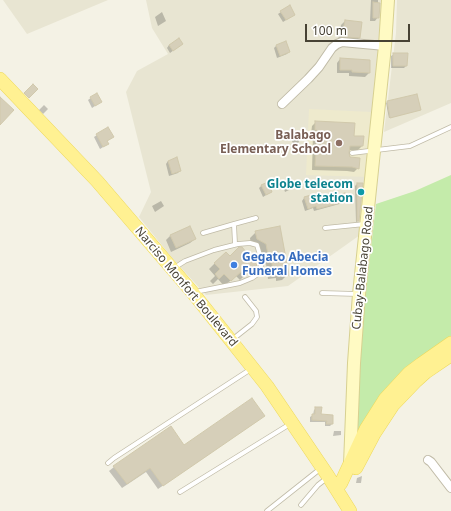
<!DOCTYPE html>
<html>
<head>
<meta charset="utf-8">
<style>
  body { margin:0 }
  #map { position:relative; width:451px; height:511px; overflow:hidden; background:#f4f2e5; font-family:"Noto Sans",sans-serif }
  canvas { display:block }
  .scale { position:absolute; left:305px; top:24px; width:105px; height:18px; box-sizing:border-box; border:2px solid #474234; border-top:0; padding-left:5px; font-size:12px; line-height:14px; white-space:nowrap; color:#474234; -webkit-text-stroke:3px #fff; paint-order:stroke }
</style>
</head>
<body>
<div id="map">
<canvas width="451" height="511"></canvas>
<div class="scale">100 m</div>
</div>
<script>
const c = document.querySelector('canvas').getContext('2d');
c.lineJoin = 'round';
function paint(path, color) { c.fillStyle = color; c.fill(path, 'evenodd'); }
const poly = rows => new Path2D(rows.map(r => 'M' + r).join(''));
function trace(path, color, width, dash) { c.strokeStyle = color; c.lineWidth = width; c.lineCap = dash ? 'butt' : 'round'; c.setLineDash(dash || []); c.stroke(path); }
function write(font, color, halo, rows, align = 'center') {
  c.font = font + ' "Noto Sans",sans-serif'; c.lineWidth = 3.5; c.setLineDash([]); c.textBaseline = 'middle'; c.strokeStyle = halo; c.fillStyle = color; for (const [text, x, y, turn = 0] of rows) {
    c.save(); c.translate(x, y); c.rotate((+turn || 0) * Math.PI / 180); c.textAlign = isNaN(turn) ? turn : align; if (halo) c.strokeText(text, 0, 0); c.fillText(text, 0, 0); c.restore();
  }
}
const residential = poly([
  [3,0,108,0,27,34],
  [146,0,385,0,360,235,288,286,206,295,173,259,139,217,151,192,126,92,137,71,168,54,152,28],
  [397,0,451,0,451,103,384,132,396,33]
]);
const education = poly([
  [309,109,372,112,369,177,306,175]
]);
const green = poly([
  [451,175,451,338,353,443,363,319,376,204,415,191]
]);
const shadow = poly([
  [371,0,378,0,378,17,375,21,370,21],
  [162,12,166,21,158,26,155,17],
  [281,12,291,17,283,22,278,14],
  [345,21,359,38,355,42,338,40,341,25],
  [182,44,170,53,167,48,169,45],
  [276,46,289,51,287,54,277,58,274,48],
  [394,54,406,66,404,68,391,68,391,56],
  [340,59,369,73,365,77,349,76,349,73,337,73,337,63],
  [96,94,101,102,92,108,88,100],
  [387,102,419,110,389,118,386,103],
  [44,105,48,109,43,114,39,110],
  [316,122,353,137,362,146,358,150,348,150,348,154,358,168,354,172,347,171,312,170,313,134,311,134,312,126],
  [108,128,113,137,107,141,108,144,100,149,94,137],
  [297,136,299,142,294,145,291,139],
  [168,161,180,170,178,173,169,176,166,164],
  [295,182,297,186,285,192,284,189],
  [357,184,358,221,356,222,355,186],
  [262,185,271,192,263,197,259,188],
  [304,198,312,202,346,201,343,203,314,211,313,208,305,211,302,201],
  [161,201,164,206,155,212,152,206],
  [189,227,195,239,190,243,171,252,166,240,170,236],
  [280,228,288,274,282,280,276,281,276,278,268,279,266,264,263,265,261,250,251,245,250,238,256,232],
  [230,257,250,270,240,280,236,276,224,286,218,279,213,284,210,281,215,276,209,269,215,263],
  [316,408,321,415,332,424,330,426,325,426,325,422,310,422,310,417,313,415,314,410],
  [259,420,158,489,146,472,122,488,109,471,114,467,184,447],
  [334,431,341,431,341,435,333,436],
  [362,476,361,483,356,483,357,478]
]);
const building = poly([
  [373,2,380,3,379,18,373,18,373,2],
  [290,5,295,15,286,20,280,11,290,5],
  [345,20,362,22,360,38,342,37,345,20],
  [179,38,183,44,173,51,169,45,179,38],
  [286,41,290,52,280,56,276,45,286,41],
  [393,53,408,53,407,66,393,66,393,53],
  [340,58,370,60,370,73,352,72,352,70,340,70,340,58],
  [33,84,38,89,29,98,24,93,33,84],
  [97,93,102,102,95,106,90,97,97,93],
  [417,94,421,110,390,118,387,101,417,94],
  [0,97,14,110,0,125,0,97],
  [315,121,355,123,354,136,364,136,363,146,350,146,349,153,350,157,360,158,359,169,352,167,315,166,317,130,315,130,315,121],
  [108,127,114,137,107,141,109,144,103,147,96,134,108,127],
  [177,157,181,171,172,174,168,161,177,157],
  [268,182,272,192,266,195,261,185,268,182],
  [357,183,363,183,359,221,357,221,357,183],
  [345,193,347,201,317,209,316,206,308,209,304,197,311,195,312,201,345,193],
  [190,226,196,239,176,248,170,235,190,226],
  [280,226,289,275,282,276,281,273,274,274,271,259,269,260,266,244,257,239,255,231,280,226],
  [239,247,242,247,257,265,246,275,242,271,231,281,224,274,219,279,215,274,220,269,214,263,226,252,230,256,239,247],
  [252,398,265,416,163,486,150,468,127,484,113,466,171,426,184,445,252,398],
  [315,407,322,407,321,414,333,415,333,424,326,424,327,421,312,420,312,414,315,414,315,407]
]);
const service = poly([
  [352,153,410,146,451,127],
  [325,228,365,224],
  [203,233,234,224],
  [235,244,234,224,256,218],
  [174,268,185,261,214,250,238,244,250,243,257,245,262,262,259,273,252,278,240,283,195,292],
  [322,293,357,294],
  [233,339,252,324,257,317,256,311,245,297],
  [108,463,114,458,251,369],
  [180,492,290,424],
  [301,505,318,485,327,478],
  [267,511,320,469]
]);
const minor = poly([
  [282,104,308,79,319,67,332,48,337,44,342,42,385,46],
  [428,460,431,462,451,488]
]);
const secondary = poly([
  [350,464,354,363,359,294,385,46,388,0]
]);
const primary = poly([
  [0,79,97,181,193,293,267,386,328,476,350,511],
  [356,468,374,434,393,405,416,381,426,372,451,355],
  [336,489,341,483,366,429,385,399,409,373,421,364,451,343]
]);
const markers = [
  [339,143,4,"#8d6e63"],
  [361,192,4,"#0f9aa8"],
  [234,265,4,"#3f7fe0"]
];
const educationNames = [
  ["Balabago",331,136],
  ["Elementary School",331,150]
];
const cultureNames = [
  ["Globe telecom",353,185],
  ["station",353,199]
];
const shopNames = [
  ["Gegato Abecia",242,258],
  ["Funeral Homes",242,272]
];
const streetNames = [
  ["Cubay-Balabago Road",363,268,-84],
  ["Narciso Monfort Boulevard",186,287,50]
];
paint(residential, '#e8e5d2');
paint(education, '#eeeacd');
paint(green, '#c4ebaa');
paint(shadow, '#0003');
paint(building, '#d6cfb9');
trace(building, '#d1c9ac', 1);
trace(service, '#c0bba7', 5.5);
trace(minor, '#c0bba7', 10);
trace(secondary, '#d7d091', 14);
trace(primary, '#edd85a', 14);
trace(service, '#fff', 4);
trace(minor, '#fff', 8);
trace(secondary, '#fffac3', 12);
trace(primary, '#fff192', 13);
for (const [x, y, r, color] of markers) { const dot = new Path2D(); dot.arc(x, y, r, 0, 2 * Math.PI); c.fillStyle = color; c.fill(dot); trace(dot, '#fff', 1.5); }
write('bold 12px', '#785e54', '#fff', educationNames, 'right');
write('bold 12px', '#0d838f', '#fff', cultureNames, 'right');
write('bold 12px', '#366cbe', '#fff', shopNames, 'left');
write('12px', '#474234', '#fff', streetNames);
</script>
</body>
</html>
